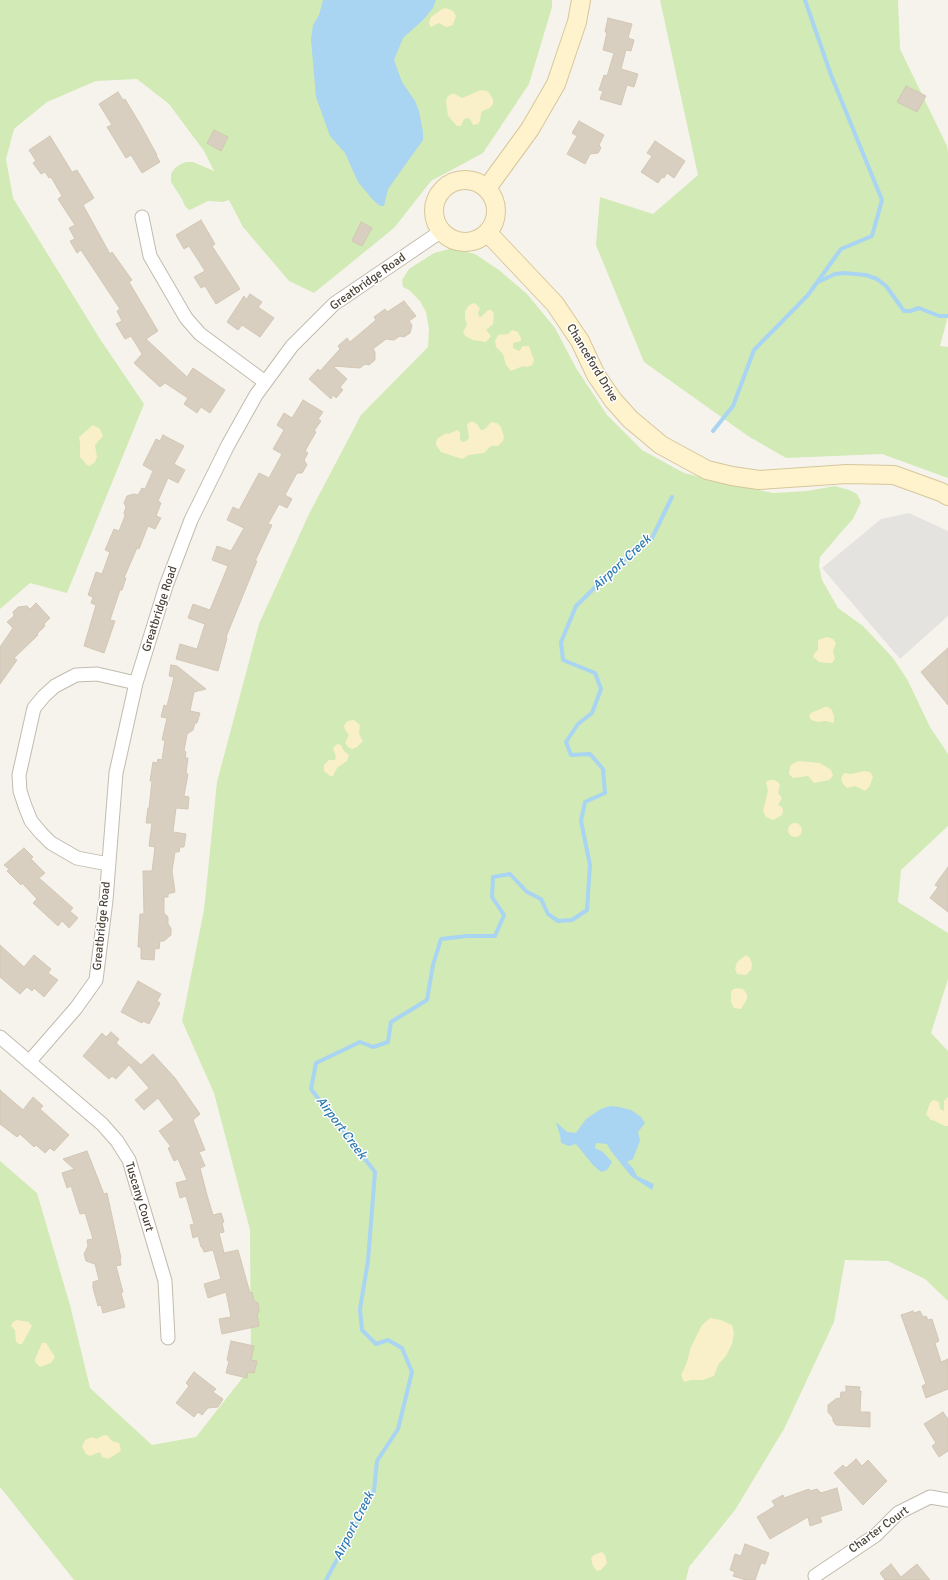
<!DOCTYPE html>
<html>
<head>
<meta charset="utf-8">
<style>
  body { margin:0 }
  canvas { display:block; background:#f6f3ec }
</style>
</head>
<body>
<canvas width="948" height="1580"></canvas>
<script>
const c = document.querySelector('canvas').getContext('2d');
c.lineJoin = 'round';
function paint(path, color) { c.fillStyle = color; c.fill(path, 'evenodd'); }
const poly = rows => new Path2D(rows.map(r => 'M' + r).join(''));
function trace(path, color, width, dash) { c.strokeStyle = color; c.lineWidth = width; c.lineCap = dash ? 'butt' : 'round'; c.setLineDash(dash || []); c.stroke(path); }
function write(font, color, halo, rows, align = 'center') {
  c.font = font + ' Signika,sans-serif'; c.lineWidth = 3; c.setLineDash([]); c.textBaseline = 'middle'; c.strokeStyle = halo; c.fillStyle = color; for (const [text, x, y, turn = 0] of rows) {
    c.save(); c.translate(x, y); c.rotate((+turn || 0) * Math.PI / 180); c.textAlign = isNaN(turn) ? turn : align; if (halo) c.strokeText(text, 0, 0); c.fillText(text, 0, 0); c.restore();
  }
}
const green = poly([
  [0,0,552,0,552,7,529,84,483,153,431,181,394,228,314,293,289,281,243,227,229,200,223,202,208,201,192,209,189,210,185,206,182,199,171,182,171,174,175,168,181,164,186,162,193,162,214,171,204,151,169,104,137,79,96,81,47,102,14,129,6,159,13,198,100,339,144,404,67,593,30,583,0,609],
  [660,0,898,0,900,49,947,146,948,153,948,316,940,346,948,347,948,478,882,454,786,458,748,436,644,362,596,245,600,197,653,214,698,175],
  [453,248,475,254,499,270,527,294,555,328,576,368,607,415,642,450,684,473,720,482,773,493,807,491,835,486,849,490,857,494,861,502,853,519,843,530,820,557,819,566,822,580,838,608,863,626,893,658,907,679,930,727,948,754,948,826,901,870,898,902,948,933,948,979,931,1033,948,1051,948,1301,925,1279,888,1261,845,1260,834,1322,784,1429,735,1510,689,1567,686,1580,74,1580,0,1487,0,1161,37,1193,70,1305,90,1388,152,1445,196,1437,251,1367,250,1230,214,1093,182,1021,204,910,217,782,259,624,309,514,361,415,428,347,429,329,426,312,420,301,409,290,403,287,402,280,409,269,434,253]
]);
const sand = poly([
  [446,8,453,11,456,16,453,25,446,27,439,23,431,27,430,26,429,22,431,17,442,9],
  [481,90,487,91,490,94,493,99,493,104,490,108,484,110,481,113,480,121,478,124,473,125,470,119,468,118,464,119,461,126,457,126,448,116,446,102,447,97,451,94,455,94,462,98],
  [475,303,480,308,478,313,479,317,481,317,488,310,491,310,494,313,493,324,486,330,491,336,486,342,473,340,465,336,463,332,467,325,465,318,465,311,469,305],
  [512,330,518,332,521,338,521,341,513,343,513,348,519,351,523,346,529,346,534,360,532,365,527,367,523,366,511,371,506,365,503,354,496,347,495,341,498,335,508,334],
  [472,421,477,424,481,430,485,429,491,422,497,423,501,427,504,437,503,441,498,446,491,446,484,453,469,455,462,459,441,452,436,445,436,442,438,438,446,433,448,434,458,430,460,433,460,440,463,442,466,441,469,438,467,424],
  [93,425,100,429,103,436,95,445,97,457,95,462,90,466,87,465,80,457,80,443,79,437],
  [827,637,833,639,836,643,833,651,835,659,832,663,828,663,819,662,813,657,814,654,818,650,818,640],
  [825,707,828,707,832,710,834,716,834,723,826,721,818,722,811,720,809,716,811,713],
  [354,720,360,725,359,734,363,741,357,747,352,749,348,747,345,743,349,735,345,730,344,726,347,721],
  [337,744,341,745,344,751,349,755,347,761,337,768,333,776,330,776,324,771,324,765,329,760,335,760,336,757,333,748],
  [799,761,820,763,831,770,833,776,829,780,814,783,808,776,793,778,789,774,790,766,794,763],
  [864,771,870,772,873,776,870,786,865,791,855,786,847,788,843,784,841,778,844,773,851,774],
  [769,780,774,780,778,782,780,785,778,793,782,798,778,805,782,807,783,810,782,815,773,820,766,817,763,811,768,791,766,782],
  '788 830a7 7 0 1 1 14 0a7 7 0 1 1-14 0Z',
  [746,955,750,958,752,964,751,970,746,975,737,974,735,969,737,962],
  [737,988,743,989,747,994,747,999,741,1009,734,1008,731,1002,731,993,732,990],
  [948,1097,948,1126,945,1126,935,1121,931,1120,926,1114,930,1103,933,1100,939,1102,940,1109,944,1111,944,1101],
  [710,1318,721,1320,732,1325,734,1333,732,1344,726,1356,718,1365,714,1376,703,1380,691,1380,684,1382,681,1375,686,1365,691,1347,702,1325],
  [17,1320,29,1322,32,1326,22,1344,19,1344,16,1342,15,1330,11,1326,13,1322],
  [42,1343,46,1343,55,1357,51,1363,40,1367,35,1362,35,1359],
  [104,1435,108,1436,112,1441,119,1443,121,1451,108,1459,102,1457,100,1452,90,1456,86,1454,82,1447,85,1440,92,1437,97,1439],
  [602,1552,605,1555,607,1563,601,1570,597,1571,593,1566,591,1558,594,1555]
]);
const parking = poly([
  [909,513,948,531,948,616,900,659,822,568,881,519]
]);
const water = poly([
  [323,0,436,0,433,8,423,20,403,38,394,60,402,82,415,101,419,111,423,132,423,140,388,189,384,206,380,206,373,200,358,182,345,153,330,136,316,97,311,40,313,25,319,15],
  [610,1106,619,1107,631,1110,641,1117,645,1123,638,1132,640,1141,633,1159,627,1162,633,1168,637,1176,654,1184,652,1190,631,1176,611,1151,607,1144,596,1143,595,1148,603,1152,612,1162,607,1170,601,1172,593,1165,576,1144,569,1146,561,1143,560,1135,556,1122,567,1132,576,1133,586,1119,601,1109]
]);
const stream = poly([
  [818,282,835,274,844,273,866,275,877,279,886,286,904,311,910,311,919,308,939,316,948,316],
  [713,431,733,406,754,350,808,295,841,249,872,236,882,200,831,75,805,0],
  [326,1580,374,1491,377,1461,398,1429,412,1372,402,1348,388,1340,376,1344,362,1330,360,1309,368,1261,375,1172,311,1089,316,1063,360,1042,373,1047,388,1042,391,1022,427,1000,433,965,441,939,467,936,495,936,504,915,492,897,493,877,510,874,527,892,541,899,548,914,558,921,572,920,587,910,590,865,581,821,585,802,605,793,603,769,590,754,571,755,566,742,578,724,592,713,601,689,595,673,563,660,561,642,576,606,618,565,651,540,672,497]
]);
const building = poly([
  [608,18,632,24,628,38,634,40,631,51,626,50,621,69,638,74,634,87,627,85,621,105,600,99,603,91,599,90,604,75,607,76,614,53,603,50,607,32,605,32,608,18],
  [906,86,926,96,917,112,897,102,906,86],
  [118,92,123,100,125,99,140,124,157,155,156,155,160,162,142,173,131,155,126,158,107,127,112,125,99,104,118,92],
  [579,121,604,135,599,145,601,148,598,153,590,154,585,164,567,154,577,136,572,133,579,121],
  [214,130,228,137,221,151,207,143,214,130],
  [50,136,72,172,77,170,94,198,83,205,110,254,112,252,132,280,129,282,158,331,146,339,187,377,193,368,225,390,210,413,201,407,197,413,184,404,188,398,165,383,160,387,134,363,142,354,131,336,125,339,116,324,122,321,117,311,120,309,81,250,77,253,70,241,75,239,69,228,75,225,58,199,62,196,51,177,49,178,45,172,41,174,33,163,36,161,29,150,50,136],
  [655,141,685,161,674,178,667,173,664,178,662,177,658,183,641,172,652,156,647,153,655,141],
  [201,220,215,244,212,246,240,289,216,304,205,286,201,288,194,277,205,271,189,246,184,249,176,235,201,220],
  [361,222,372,228,362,246,352,241,361,222],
  [250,294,262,302,258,307,274,318,260,337,242,325,238,330,227,322,244,296,246,300,250,294],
  [404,301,416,316,409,321,412,325,410,333,404,337,400,336,394,340,386,339,373,349,375,352,375,360,369,365,365,364,360,368,333,366,347,379,340,387,343,390,336,398,333,395,331,399,309,379,318,369,320,371,340,349,338,346,347,338,350,342,376,320,374,317,385,309,387,312,404,301],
  [303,400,323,412,318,419,321,421,314,431,316,432,305,451,308,453,304,460,307,465,302,473,297,473,285,495,292,499,287,508,279,504,268,524,272,525,255,561,257,561,226,637,227,638,218,671,176,659,180,644,197,649,205,624,188,618,193,604,210,610,228,566,212,560,217,546,231,551,244,528,227,520,233,507,239,510,259,473,269,478,282,454,273,449,284,430,277,425,284,413,292,418,303,400],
  [163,435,184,446,174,464,185,470,178,483,168,478,158,501,161,503,156,516,161,518,155,529,148,526,139,549,137,548,124,578,126,578,122,590,120,590,110,620,115,621,104,653,84,646,96,605,91,603,93,597,88,595,96,572,102,574,110,552,105,550,114,529,119,531,125,516,124,513,126,507,124,503,127,496,134,494,138,495,142,488,145,489,153,471,143,465,156,439,160,441,163,435],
  [36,603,50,618,44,624,45,626,37,634,38,635,14,658,17,660,0,684,0,647,13,628,7,622,14,616,13,612,18,607,27,606,30,609,36,603],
  [948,648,948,705,921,672,948,648],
  [171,665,177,666,206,689,194,692,190,711,200,713,197,723,195,723,193,730,187,734,184,751,186,752,185,758,188,758,186,773,188,774,184,796,189,797,188,809,176,808,173,832,186,834,184,847,180,847,179,852,175,852,172,871,175,892,168,894,168,897,164,897,164,913,168,917,168,924,171,928,171,935,164,941,160,941,159,949,155,948,154,960,141,959,141,947,138,947,140,914,144,914,143,871,152,871,155,847,149,846,152,823,146,823,148,808,149,808,152,781,150,781,153,762,157,763,158,759,162,760,165,740,162,740,167,718,161,717,164,705,167,706,174,677,169,676,171,665],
  [24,848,33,857,31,859,45,873,39,878,73,908,70,911,78,918,69,928,62,921,58,926,33,903,37,899,22,883,21,885,7,871,9,869,4,865,24,848],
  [948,867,948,912,930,898,938,887,935,885,948,867],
  [0,945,24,967,34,955,51,969,48,973,58,980,44,997,34,988,32,991,27,987,20,994,0,977,0,945],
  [138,981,161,994,157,1001,160,1003,149,1024,143,1021,142,1023,121,1012,138,981],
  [111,1032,119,1039,116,1043,141,1065,153,1054,175,1078,200,1114,193,1120,205,1150,199,1152,205,1166,200,1168,207,1195,213,1215,221,1213,224,1222,222,1223,224,1232,219,1233,224,1253,238,1250,250,1293,252,1292,254,1301,258,1303,259,1311,257,1315,259,1326,222,1334,219,1319,231,1317,226,1292,208,1298,204,1284,221,1279,213,1250,204,1252,202,1247,201,1247,198,1236,193,1238,190,1225,194,1224,186,1196,180,1198,176,1183,187,1180,178,1159,174,1161,168,1148,171,1147,159,1131,174,1120,158,1098,144,1110,135,1100,149,1088,129,1065,116,1079,112,1076,109,1079,83,1056,102,1033,106,1037,111,1032],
  [0,1090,23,1110,33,1097,43,1106,40,1109,69,1135,54,1151,50,1148,45,1153,36,1145,34,1147,20,1134,17,1137,0,1124,0,1090],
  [87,1151,104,1194,107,1193,121,1258,120,1258,121,1265,116,1266,123,1292,121,1293,125,1307,103,1313,101,1305,98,1306,93,1288,93,1282,99,1280,95,1264,86,1261,84,1254,88,1246,87,1240,93,1239,85,1213,80,1214,71,1186,67,1188,62,1173,74,1169,63,1159,87,1151],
  [913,1311,914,1313,920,1311,923,1317,926,1316,928,1320,932,1319,939,1341,935,1343,941,1362,948,1359,948,1389,926,1398,922,1386,926,1384,901,1315,913,1311],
  [231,1341,254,1346,251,1360,257,1361,254,1373,248,1372,247,1378,226,1373,229,1361,227,1360,231,1341],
  [194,1372,216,1389,213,1392,223,1399,218,1407,208,1408,202,1415,198,1412,194,1417,176,1403,189,1386,186,1383,194,1372],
  [846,1386,860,1387,859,1391,861,1391,860,1412,870,1412,870,1427,836,1425,833,1421,833,1418,828,1412,828,1405,837,1398,840,1399,841,1392,846,1392,846,1386],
  [943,1412,948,1419,948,1451,939,1457,932,1446,936,1443,924,1424,943,1412],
  [856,1459,862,1466,868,1460,887,1481,863,1505,834,1473,843,1465,846,1468,856,1459],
  [837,1488,842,1510,820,1517,822,1522,810,1526,808,1517,770,1539,757,1517,775,1506,772,1501,783,1495,784,1498,809,1489,810,1491,817,1489,821,1493,837,1488],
  [745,1544,769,1553,765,1564,761,1563,755,1580,746,1580,733,1576,735,1572,730,1570,735,1554,741,1556,745,1544],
  [891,1564,901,1577,917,1564,930,1580,885,1580,880,1573,891,1564]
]);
const street = poly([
  [142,217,150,256,186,318,200,334,265,382],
  [108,864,77,858,51,843,41,833,31,821,25,806,20,791,19,775,34,708,44,696,55,686,76,675,97,674,136,683],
  [0,1037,102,1124,117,1141,129,1160,165,1281,168,1338],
  [29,1062,76,1008,96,980,106,900,116,773,136,683,166,586,191,520,228,445,256,395,292,346,334,304,440,232],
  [815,1576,876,1535,898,1513,930,1497,948,1500]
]);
const secondary = poly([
  '434 211a31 31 0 1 1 62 0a31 31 0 1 1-62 0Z',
  [487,188,530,129,556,84,577,22,581,0],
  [488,233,555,304,580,341,596,375,613,400,630,419,661,445,707,470,732,476,759,480,847,474,894,475,941,492,948,496]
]);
const streetNames = [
  ["Greatbridge Road",368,282,-35],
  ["Chanceford Drive",592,363,59],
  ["Greatbridge Road",160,609,-72],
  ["Greatbridge Road",102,926,-84],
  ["Tuscany Court",139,1197,73],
  ["Charter Court",879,1530,-36]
];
const waterNames = [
  ["Airport Creek",622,563,-43],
  ["Airport Creek",341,1128,53],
  ["Airport Creek",354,1526,-63]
];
paint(green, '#d2eab5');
paint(sand, '#f9efc9');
paint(parking, '#e5e3e0');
paint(water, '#a9d4f2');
trace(stream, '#a9d4f2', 4);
paint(building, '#d8cfc1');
trace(building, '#d3c7b4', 1);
trace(street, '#c2bbae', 15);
trace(secondary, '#d6c79b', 20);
trace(street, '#fff', 13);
trace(secondary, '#fff3cd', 18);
write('12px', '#4b4439', '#fff', streetNames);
write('italic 13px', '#2e7ab2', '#fff', waterNames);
</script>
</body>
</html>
